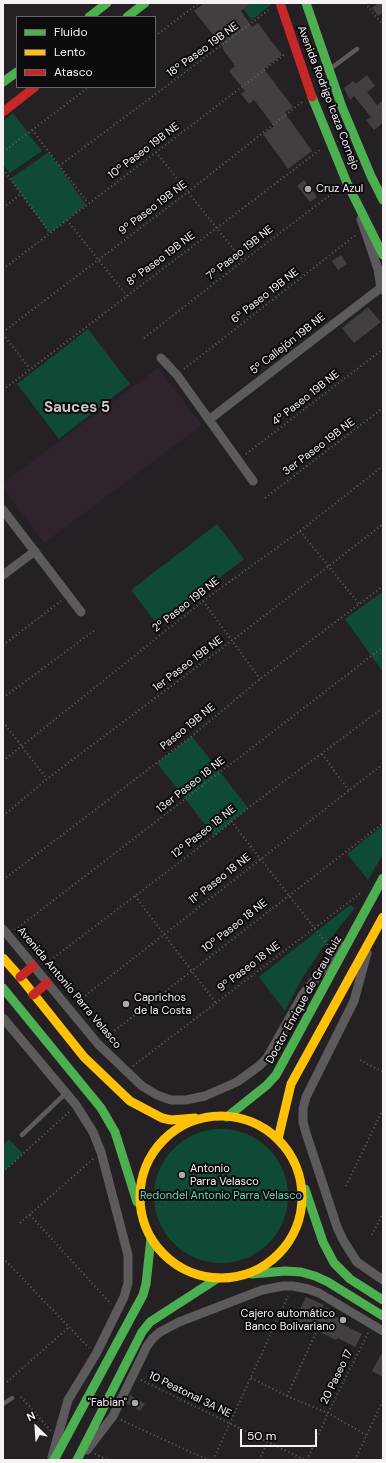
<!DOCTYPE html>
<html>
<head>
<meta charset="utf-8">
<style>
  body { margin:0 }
  #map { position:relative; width:386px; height:1463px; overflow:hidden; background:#252024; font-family:"DM Sans",sans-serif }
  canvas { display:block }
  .frame { position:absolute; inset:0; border:4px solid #f6f1f5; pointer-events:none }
  .legend { position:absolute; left:16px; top:16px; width:140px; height:72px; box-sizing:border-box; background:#0d0a0d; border:1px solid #6a666a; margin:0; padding:5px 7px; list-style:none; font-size:12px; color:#f6f1f5 }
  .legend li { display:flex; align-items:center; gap:8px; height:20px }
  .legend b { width:20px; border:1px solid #6a666a }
  .north { position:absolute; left:16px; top:1407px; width:40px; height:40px; -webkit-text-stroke:3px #0d0a0d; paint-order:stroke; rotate:335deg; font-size:11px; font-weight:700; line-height:16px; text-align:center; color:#f6f1f5 }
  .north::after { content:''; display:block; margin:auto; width:14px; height:18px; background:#f6f1f5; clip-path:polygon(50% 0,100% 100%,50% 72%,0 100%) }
  .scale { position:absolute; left:240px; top:1429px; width:77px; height:18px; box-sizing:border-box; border:2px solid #f6f1f5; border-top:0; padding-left:5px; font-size:12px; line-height:14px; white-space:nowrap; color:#f6f1f5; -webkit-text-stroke:3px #0d0a0d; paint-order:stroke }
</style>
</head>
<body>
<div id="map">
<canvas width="386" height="1463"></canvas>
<div class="frame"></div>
<ul class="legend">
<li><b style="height:5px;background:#4caf50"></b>Fluido</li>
<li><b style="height:5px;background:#ffc107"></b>Lento</li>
<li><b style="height:5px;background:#c62828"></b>Atasco</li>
</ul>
<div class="north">N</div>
<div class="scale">50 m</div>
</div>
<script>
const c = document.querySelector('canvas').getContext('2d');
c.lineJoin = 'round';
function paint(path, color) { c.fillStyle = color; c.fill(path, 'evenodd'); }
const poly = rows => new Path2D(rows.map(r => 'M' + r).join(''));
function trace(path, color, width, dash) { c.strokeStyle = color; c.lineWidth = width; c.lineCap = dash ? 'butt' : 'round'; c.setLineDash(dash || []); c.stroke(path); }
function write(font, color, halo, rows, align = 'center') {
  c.font = font + ' "DM Sans",sans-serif'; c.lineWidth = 4; c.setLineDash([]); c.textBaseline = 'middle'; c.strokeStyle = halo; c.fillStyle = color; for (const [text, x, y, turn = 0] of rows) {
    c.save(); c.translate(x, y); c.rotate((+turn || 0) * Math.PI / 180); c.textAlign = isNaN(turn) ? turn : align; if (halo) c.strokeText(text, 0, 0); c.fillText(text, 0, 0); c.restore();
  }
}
const built = poly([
  [158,368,202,425,44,543,3,487,3,483]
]);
const green = poly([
  [239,3,273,3,252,20],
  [13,113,42,151,10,173,3,165,3,121],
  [49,152,86,205,50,233,10,179],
  [88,329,130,384,59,439,17,384],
  [217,524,244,559,158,625,131,590],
  [381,593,383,595,383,672,345,619],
  [192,736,248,808,214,836,157,763],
  [383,825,383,854,368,880,347,854],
  [350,905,355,908,321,950,303,977,285,1011,259,977],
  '154 1196a67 67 0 1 1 134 0a67 67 0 1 1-134 0Z',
  [9,1139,23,1154,3,1172,3,1145]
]);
const building = poly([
  [204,3,251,3,241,11,252,27,258,23,282,55,264,69,293,107,285,113,312,151,288,169,263,134,274,126,254,100,249,104,241,94,245,91,229,71,235,66,222,48,223,47,194,11],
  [378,3,383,3,383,12,378,16,372,8],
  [367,75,375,86,367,92,377,105,383,100,383,123,374,130,366,120,371,117,354,96,350,100,344,88,353,81,356,84],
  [304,180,317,197,310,202,297,186],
  [341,255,347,264,338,270,332,261],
  [368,307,381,322,354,343,342,328],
  [306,1297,324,1305,322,1310,346,1322,344,1325,362,1334,355,1347,338,1338,336,1340,295,1320],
  [383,1351,383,1377,372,1371],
  [130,1395,145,1404,140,1411,126,1403]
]);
const path = poly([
  [365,3,383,25],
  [155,36,199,3],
  [32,130,88,203],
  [3,152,89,87],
  [156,152,243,261],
  [59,166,270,9],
  [3,169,50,233],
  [3,208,21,194],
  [67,220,127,296],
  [3,269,285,54],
  [3,332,188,192,302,102],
  [3,334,30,369],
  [144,338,243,261,338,189],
  [184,369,357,234],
  [3,390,321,149],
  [246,454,383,349],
  [265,498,383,408],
  [300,531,359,604],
  [203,601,260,679],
  [3,645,61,601],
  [3,698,95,630],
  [3,722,47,779],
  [322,754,349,791],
  [3,761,203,601,300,531,383,466],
  [3,816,47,779,233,640,383,524],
  [231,821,330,948],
  [3,880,192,736,260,679,383,586],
  [135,896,216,1003],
  [15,930,383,647],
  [44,965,214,836,248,808,383,708],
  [76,1003,383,764],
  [105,1038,383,823],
  [360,1060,383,1072],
  [133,1066,362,892],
  [3,1172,70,1111],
  [346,1186,383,1109],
  [30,1215,111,1304],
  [20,1223,93,1159],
  [372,1235,383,1213],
  [3,1258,89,1348],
  [251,1378,287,1396,328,1413,366,1435],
  [141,1380,305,1460],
  [7,1382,69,1327],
  [287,1396,327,1308],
  [21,1397,51,1431],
  [121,1420,208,1460],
  [95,1454,108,1460],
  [213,1460,288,1296],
  [259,1460,268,1442],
  [307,1460,328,1413,368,1333],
  [355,1460,383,1400]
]);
const lane = poly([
  [330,69,357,49],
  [22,1135,66,1093],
  [3,1404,12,1398]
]);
const street = poly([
  [361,219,378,269,381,288,383,290],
  [161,358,177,375,253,481],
  [210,419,383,286],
  [3,510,81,612],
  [3,575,35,551],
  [3,929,98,1044,142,1086,157,1095,171,1100,186,1100,205,1096,237,1082,259,1066,267,1058,303,994,342,946],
  [367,953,354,1001,306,1097,303,1109,303,1122,306,1133,337,1227,343,1240,357,1262,383,1280],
  [3,1018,76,1105,93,1132,101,1152,128,1255,128,1283,124,1297,96,1354,68,1400,52,1457],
  [87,1450,113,1416,147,1346,153,1338,160,1332,179,1322,262,1290,283,1286,293,1286,308,1289,319,1293,383,1331]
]);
const fast = poly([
  [306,3,342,107,371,176,383,200],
  [89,17,107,3],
  [127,17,145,3],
  [3,82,17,72],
  [312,97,347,183,383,255],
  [3,988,101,1108,115,1132,137,1202],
  [227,1117,267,1085,276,1075,383,878],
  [305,1189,323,1242,334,1263,350,1279,383,1300],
  [252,1274,285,1271,301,1272,315,1276,328,1282,383,1316],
  [54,1460,143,1295,146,1284,151,1238],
  [77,1460,142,1332,150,1322,218,1278]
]);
const slow = poly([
  [3,958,20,977,84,1057,130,1101,162,1118,171,1120,195,1118],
  '140 1197a81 81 0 1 1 162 0a81 81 0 1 1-162 0Z',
  [278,1139,291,1084,383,917]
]);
const jam = poly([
  [280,3,312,97],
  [3,112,35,87],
  [20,977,33,966],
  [33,995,47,983]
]);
const markers = [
  [308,189,4,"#ada8ac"],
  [126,1004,4,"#ada8ac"],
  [182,1175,4,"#ada8ac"],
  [343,1320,4,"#ada8ac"],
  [135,1403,4,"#ada8ac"]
];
const streetNames = [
  ["18º Paseo 19B NE",203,50,-36],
  ["Avenida Rodrigo Icaza Cornejo",328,98,69],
  ["10º Paseo 19B NE",144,151,-37],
  ["9º Paseo 19B NE",153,208,-37],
  ["7º Paseo 19B NE",240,253,-38],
  ["8º Paseo 19B NE",161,259,-37],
  ["6º Paseo 19B NE",265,296,-38],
  ["5º Callejón 19B NE",288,344,-38],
  ["4º Paseo 19B NE",306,398,-38],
  ["3er Paseo 19B NE",319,447,-37],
  ["2º Paseo 19B NE",186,605,-38],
  ["1er Paseo 19B NE",188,664,-37],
  ["Paseo 19B NE",188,727,-39],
  ["13er Paseo 18 NE",191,785,-38],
  ["12º Paseo 18 NE",204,832,-38],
  ["11º Paseo 18 NE",220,879,-38],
  ["10º Paseo 18 NE",235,926,-38],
  ["9º Paseo 18 NE",249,967,-37],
  ["Avenida Antonio Parra Velasco",69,988,50],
  ["Doctor Enrique de Grau Ruiz",304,1000,-61],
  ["20 Paseo 17",337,1377,-64],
  ["10 Peatonal 3A NE",190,1395,26]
];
const poiNames = [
  ["Cruz Azul",316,189],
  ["Caprichos",134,998],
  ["de la Costa",134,1011],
  ["Antonio",190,1169],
  ["Parra Velasco",190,1182],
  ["Cajero automático",335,1314,"right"],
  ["Banco Bolivariano",335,1327,"right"],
  ["\"Fabian\"",127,1403,"right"]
];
const parkNames = [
  ["Redondel Antonio Parra Velasco",221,1196]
];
const districtNames = [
  ["Sauces 5",77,408]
];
paint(built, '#2f242e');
paint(green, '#0f4a36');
paint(building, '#433f40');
trace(path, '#616060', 2, [1, 3]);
trace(lane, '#5c5a5a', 4.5);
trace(street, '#5c5a5a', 9);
trace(fast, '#4caf50', 9);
trace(slow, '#ffc107', 9);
trace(jam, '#c62828', 9);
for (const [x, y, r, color] of markers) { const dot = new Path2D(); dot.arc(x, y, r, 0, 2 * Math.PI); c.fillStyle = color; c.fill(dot); trace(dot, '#0d0a0d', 1.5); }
write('11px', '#f6f1f5', '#0d0a0d', streetNames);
write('11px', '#f6f1f5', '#0d0a0d', poiNames, 'left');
write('11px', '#64d9ab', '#0d0a0d', parkNames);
write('bold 15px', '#d0c6cf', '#0d0a0d', districtNames);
</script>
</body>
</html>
